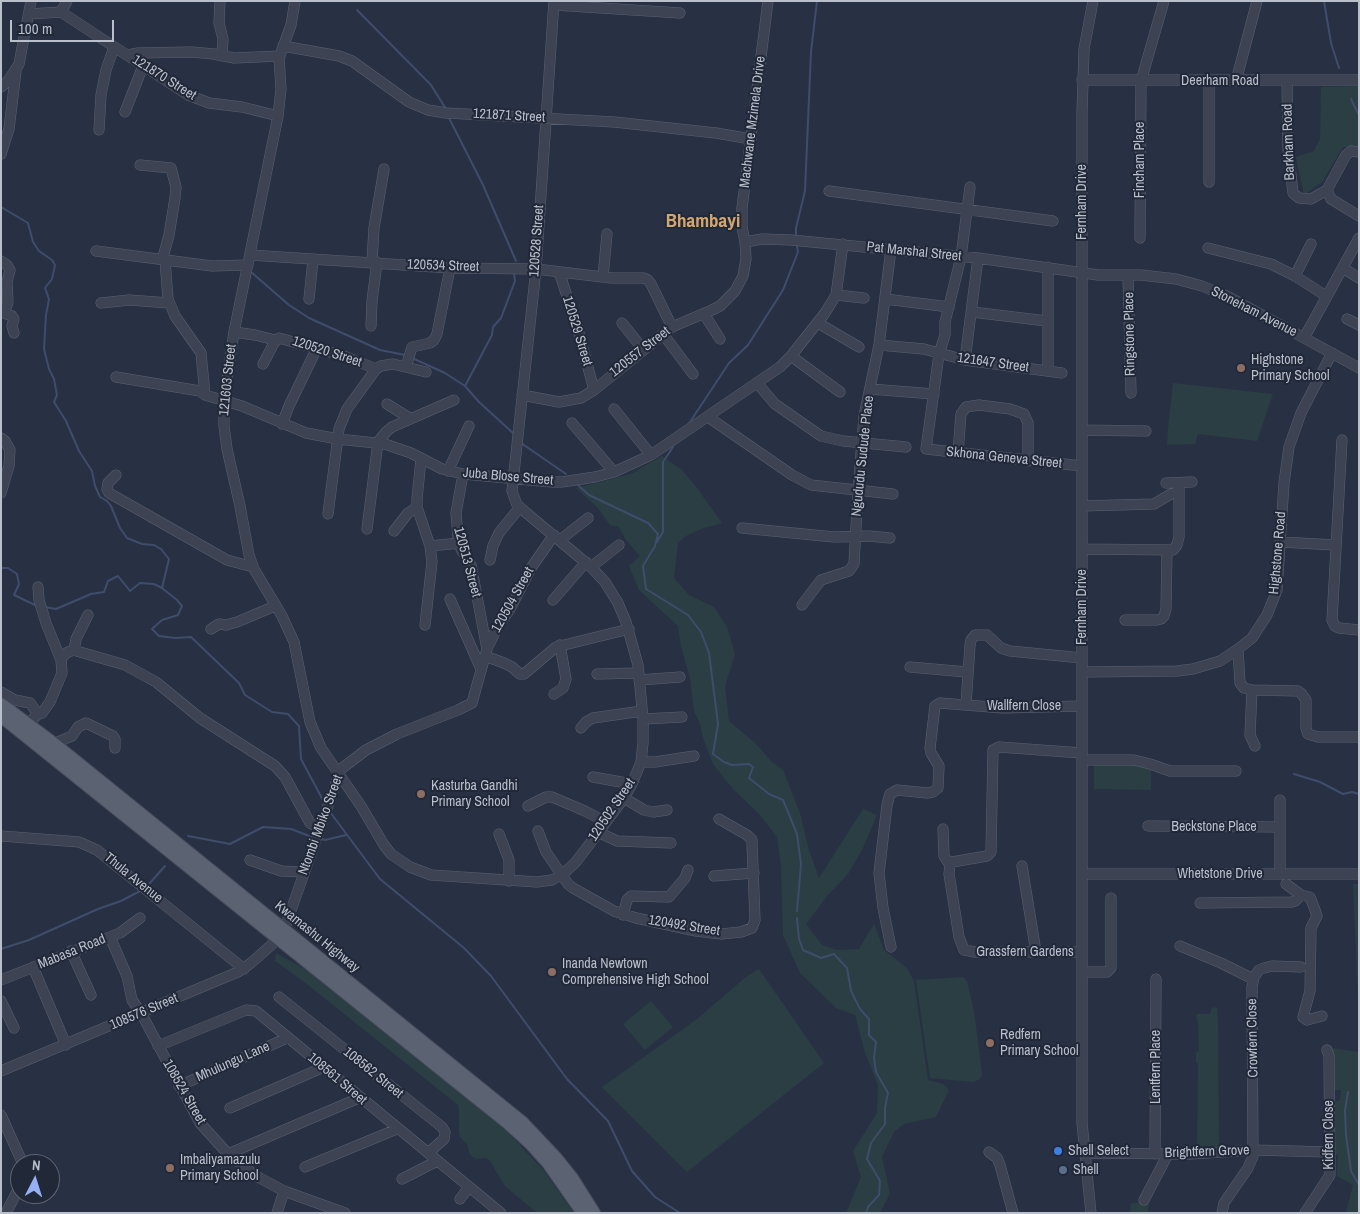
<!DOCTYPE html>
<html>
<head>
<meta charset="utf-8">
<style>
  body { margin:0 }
  #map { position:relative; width:1360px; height:1214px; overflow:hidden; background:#283143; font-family:"Archivo Narrow",sans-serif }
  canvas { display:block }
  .frame { position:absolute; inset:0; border:2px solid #babfcc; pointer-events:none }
  .north { position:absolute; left:10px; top:1154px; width:50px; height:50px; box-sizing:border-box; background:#212838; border:1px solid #5e6473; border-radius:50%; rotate:5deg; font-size:14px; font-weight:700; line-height:20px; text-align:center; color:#babfcc }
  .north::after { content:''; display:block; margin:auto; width:18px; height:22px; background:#96b0f5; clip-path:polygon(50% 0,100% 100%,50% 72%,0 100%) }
  .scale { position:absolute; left:10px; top:20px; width:104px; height:22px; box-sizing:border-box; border:2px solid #babfcc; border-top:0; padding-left:6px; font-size:15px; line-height:18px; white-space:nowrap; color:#babfcc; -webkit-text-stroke:4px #212838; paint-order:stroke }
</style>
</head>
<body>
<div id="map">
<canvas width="1360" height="1214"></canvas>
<div class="frame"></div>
<div class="north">N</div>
<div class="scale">100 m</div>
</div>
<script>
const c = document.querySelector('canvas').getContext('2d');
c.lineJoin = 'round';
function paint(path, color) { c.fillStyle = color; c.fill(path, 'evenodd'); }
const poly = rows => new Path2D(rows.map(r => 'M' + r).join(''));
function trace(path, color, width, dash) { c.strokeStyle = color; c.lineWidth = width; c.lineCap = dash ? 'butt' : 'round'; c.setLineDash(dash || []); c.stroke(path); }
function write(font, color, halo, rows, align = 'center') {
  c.font = font + ' "Archivo Narrow",sans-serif'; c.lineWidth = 4; c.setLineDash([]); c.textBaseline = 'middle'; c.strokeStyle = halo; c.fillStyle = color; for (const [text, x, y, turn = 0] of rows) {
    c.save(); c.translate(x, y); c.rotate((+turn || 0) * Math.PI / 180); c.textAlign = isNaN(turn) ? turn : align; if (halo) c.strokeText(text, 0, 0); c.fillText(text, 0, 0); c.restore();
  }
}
const green = poly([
  [1359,86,1359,148,1343,147,1322,182,1304,195,1296,157,1314,151,1320,139,1321,87],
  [1173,383,1273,394,1257,441,1198,434,1195,444,1167,445,1168,429],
  [662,456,682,470,697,488,722,523,701,529,686,536,678,543,674,578,689,595,714,607,727,627,735,654,725,686,729,721,755,743,772,762,783,770,800,813,809,850,819,878,863,809,877,815,862,850,848,874,827,896,806,924,822,945,837,950,859,949,874,924,884,950,907,968,914,981,928,1080,943,1084,949,1090,936,1117,904,1124,894,1132,882,1157,890,1193,880,1213,846,1213,861,1177,853,1151,877,1113,878,1085,865,1053,855,1015,836,1008,800,973,783,935,781,865,777,837,759,814,733,789,713,764,703,738,700,724,694,711,690,678,681,646,678,626,639,590,629,566,640,556,626,540,619,527,610,525,597,507,576,488,631,474],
  [1094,764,1151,764,1151,790,1094,789],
  [1353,884,1359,884,1359,1001,1358,1000],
  [276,953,315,975,505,1129,544,1171,574,1213,537,1213,505,1186,490,1161,486,1158,476,1159,470,1155,467,1144,460,1137,459,1132,459,1112,458,1105,303,981,275,961],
  [759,969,824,1063,687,1172,602,1087,697,1019,747,976],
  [963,977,967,981,974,1011,982,1074,980,1079,973,1082,930,1078,916,980],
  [651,1001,673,1027,645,1050,623,1024],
  [1212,1007,1217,1008,1218,1021,1219,1149,1197,1151,1198,1074,1198,1063,1196,1063,1196,1053,1199,1051,1198,1021,1196,1016,1197,1014,1210,1014],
  [1331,1048,1359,1052,1359,1213,1346,1213,1353,1185,1337,1176,1338,1155,1332,1154,1333,1102,1340,1100,1341,1090,1333,1090],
  [1140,1202,1149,1202,1148,1213,1131,1213,1130,1204]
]);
const stream = poly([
  [1324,1,1331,43,1339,68],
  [357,10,431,85,446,109],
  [1351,99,1359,115],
  [449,118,483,185,516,261],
  [1,207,28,223,33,242,39,251,52,260,55,265,52,279,45,288,49,299,46,315,44,349,49,369,54,379,57,395,54,402,66,421,79,451,92,471,95,486,100,497,107,501,111,506,120,528,127,538,142,544,154,545,161,549,169,559,162,588],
  [796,235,796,228,805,191,811,52,817,1],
  [251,272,289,305,309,318,380,350,405,355],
  [412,358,445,373,465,386,479,402,513,433],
  [465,386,492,335,493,327,501,318,515,281,514,274],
  [688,425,729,363,748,345,783,290,798,252,797,246],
  [521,443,566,474],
  [578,485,589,495,648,523,658,534,655,546,643,566,646,589,688,615,701,632,709,653,718,724,713,754,724,762,732,765,749,764,753,767,749,778,769,794,783,800,797,834,801,864,797,911],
  [657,542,663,532,663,462,673,447],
  [1,568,8,568,17,574,19,584,14,595,37,606],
  [45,607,56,609,91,594,104,592,108,581,118,576,130,591,140,583,154,584,162,588,177,600,182,606,178,615,162,620,152,629,159,636,175,638,191,637,239,683,245,695,272,712,288,714,299,726,301,759,325,804],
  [1294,774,1320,782,1343,794,1352,792,1359,794],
  [330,812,380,879,464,948,491,976,567,1079,608,1121,632,1171,655,1197,680,1213],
  [188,836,230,844,263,827,291,829,312,837],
  [319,838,325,840,346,835],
  [149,884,165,866],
  [797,918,799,939,803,950,821,958,834,954,847,968,851,991,860,1009,869,1019,869,1035,876,1042,874,1058,876,1072,888,1093,885,1108,885,1124,871,1143,867,1159,880,1181,879,1195,868,1207,866,1213],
  [1,949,29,940,98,909,121,901,140,891],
  [1348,1092,1345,1110,1346,1135,1351,1171,1359,1185]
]);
const minor = poly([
  [220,1,219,23,223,39,222,56],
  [295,1,291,25,279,58,281,89,278,116,234,332,224,400,224,426,227,449,240,506,249,555,254,569,282,616,294,642,310,722,321,748,361,806,384,845,391,854,410,867,431,875,537,882,552,880,563,874,575,863,585,850,624,798,632,784,641,762,643,743,643,719,638,665,626,622,618,603,605,582,591,567,517,505,512,491,536,269,554,1],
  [554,5,680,13],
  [61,12,188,95,209,103,242,107,278,116],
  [29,14,61,12,67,1],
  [283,46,339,56,352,61,409,102,428,110,446,113,614,122,716,133,751,139],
  [128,55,138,53,191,52,214,54,234,58,280,56],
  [1082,80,1359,80],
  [1209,81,1209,182],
  [1236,81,1257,1],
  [1287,81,1288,149,1293,193,1299,198,1311,199,1327,190],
  [1,87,8,81,19,64,31,1],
  [125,112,143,66],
  [99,130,101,95,106,70,114,47],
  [1359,152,1351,151,1346,155,1327,190,1331,199,1359,216],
  [1,154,9,129,16,71],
  [140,165,171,168,176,187,175,198,169,235,163,257,165,260,168,299,175,316,201,353,205,395],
  [970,187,961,257,945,322,945,335,939,354,926,449,1082,466],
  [829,191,1053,221],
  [1140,238,1141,81,1164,1],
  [745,242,762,239,791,240,978,258,1098,275,1141,275,1176,279,1202,286,1229,297,1359,368],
  [1208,248,1271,264,1295,276,1326,296],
  [96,251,212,266,248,265],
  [250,255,450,268,536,269,611,278,644,278,648,280,651,284,672,327],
  [1,261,7,265,10,270,7,282,8,302,4,313,12,316,14,319,12,326,14,333],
  [372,262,374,228,384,169],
  [1343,268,1359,278],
  [559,272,577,326,594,390],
  [1128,275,1131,393],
  [1295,276,1311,244],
  [603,277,607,234],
  [836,295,864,298],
  [309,299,313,260],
  [885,299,949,307],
  [101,303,129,300,169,303],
  [972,312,1047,321],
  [704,314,720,339],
  [1347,319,1359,325],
  [622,323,643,349],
  [818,323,859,347],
  [371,326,372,301,377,262],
  [234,332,255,335,275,340],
  [663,334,693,374],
  [1304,338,1359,238],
  [879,345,924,349,965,360,1062,373],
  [791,356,840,392],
  [965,360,978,258],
  [263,364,274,343,279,338,344,356,376,369],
  [406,367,412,347,430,343,434,340,437,334,450,268],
  [1048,371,1048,267],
  [116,377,200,391,205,395,242,406,306,433,338,439,385,444,411,453,442,469,463,474,552,482,562,482,595,477,614,472,651,455,780,367,791,356,825,313,836,295,843,244],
  [757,383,775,404,821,436,843,441,906,447],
  [870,389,934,394],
  [522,395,559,402,581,398,594,390,672,327,712,310,720,306,735,291,743,276,746,259,745,242,742,227,742,208,768,1],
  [387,404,411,419],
  [614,409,651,455],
  [708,417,792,475,811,485,893,494],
  [572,423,614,472],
  [282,424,289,406,317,348],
  [1082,430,1146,431],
  [1,438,5,441,10,450,9,466,1,493],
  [1342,440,1332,620,1335,626,1339,628,1359,630],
  [958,453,961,414,966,407,979,405,1010,409,1024,414,1028,423,1028,461],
  [421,459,417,499,417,507,430,546,432,562,425,625],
  [448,471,469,426],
  [463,474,456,513,458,537,461,549,471,565,487,649],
  [116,475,108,483,107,489,109,493,227,560,253,567],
  [1166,483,1192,482],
  [1082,506,1154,504,1171,494,1179,492],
  [328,514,339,429,347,409,376,369,381,366,393,364,426,372],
  [742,528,834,537,869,536,890,538],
  [367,529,378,442,386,432,392,427,454,400],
  [394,531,408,513,417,507],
  [560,540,588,518],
  [1281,542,1335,545],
  [430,546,460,543],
  [1082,549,1173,550,1177,545,1179,537,1179,483],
  [490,560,493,546,499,533,520,507],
  [591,567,619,545],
  [38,587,39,600,46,623,61,660],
  [450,599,481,669],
  [553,600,586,562],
  [802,605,821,580,849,571,854,564,858,491,864,416,879,345,891,249],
  [1125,620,1157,620,1161,619,1164,616,1166,609,1167,551],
  [211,629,219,624,226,625,237,622,275,606],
  [1238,649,1240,683,1244,688,1252,690,1298,691,1301,693,1306,700,1306,728,1308,734,1318,737,1359,737],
  [74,650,76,639,88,615],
  [485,656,504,663,512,667,520,674,524,674,556,647,629,629],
  [910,667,967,672],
  [1082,672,1177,671,1193,669,1220,661,1238,649,1252,638,1267,615,1277,590,1284,483,1289,447,1301,413,1332,353],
  [597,674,639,673],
  [639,680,680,677],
  [1252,690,1250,735,1255,746],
  [1,692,15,700,30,703,38,714],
  [554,694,563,688,566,679,560,645],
  [966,705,970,645,971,640,975,635,987,635,1001,648,1010,651,1082,658],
  [643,719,682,717],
  [24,728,38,714,42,713,50,702,62,673,61,660,64,655,68,652,74,650,80,652,125,665,156,682,200,718,275,766,285,777,310,823,320,828],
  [581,728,586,722,593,718,642,711],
  [48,746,72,736,78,727,86,723,113,736,115,739,115,748],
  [1082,760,1134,760,1150,764,1170,771,1236,771],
  [641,762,655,762,694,756],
  [593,777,632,784],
  [624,798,644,810,653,812,667,810],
  [1280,800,1280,874],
  [528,806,546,797,552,797,585,811,606,822],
  [1148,826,1280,827],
  [943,829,944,856,950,865],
  [538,831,546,852,568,884,573,888,614,911,636,918,696,931,721,934,741,932,752,928,755,920,752,843,752,840,747,835,719,819],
  [598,832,617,841,671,843],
  [499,834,509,860,509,881],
  [1,836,79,842,97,850,244,969],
  [250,860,281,871,304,872],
  [1022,866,1036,952],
  [1082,874,1359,874],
  [714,876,754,873],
  [1286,884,1301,895,1310,897,1315,910,1317,916,1311,928,1310,991,1303,1017,1307,1020,1322,1016],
  [1200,903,1292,902,1295,901,1301,895],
  [623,915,627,900,631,896,669,897,685,878,688,870],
  [110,937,127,976,132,1000,141,1013,200,1123,228,1154,256,1176,284,1191,345,1213],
  [1180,946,1221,963,1253,979],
  [891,947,883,908,879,873,887,805,890,794,897,790,927,793,933,792,938,788,939,766,931,753,930,748,935,706,940,703,1003,708,1082,706],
  [71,951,91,995],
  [1081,952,975,952,964,950,959,937,949,874,950,865,952,862,987,856,991,852,993,750,999,747,1082,753],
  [33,967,66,1045],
  [1082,972,1107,972,1111,968,1111,898],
  [1,980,120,933,140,918],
  [279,997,442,1127,445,1132,444,1139,428,1153],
  [1,1001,14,1028],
  [158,1046,246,1010,256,1011,501,1213],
  [1,1071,238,972,251,963,278,939,284,930,341,769,366,750,397,734,458,710,472,703,487,649,498,626,510,609,531,568,554,535],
  [179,1086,287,1038],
  [230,1108,324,1067],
  [1,1115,23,1164],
  [989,1152,997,1158,1000,1165,1013,1213],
  [1084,1153,1190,1154,1254,1150,1329,1152],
  [228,1154,359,1098],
  [1155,1154,1156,979],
  [305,1167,397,1129],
  [402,1179,437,1161],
  [460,1199,469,1187],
  [1144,1200,1168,1154],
  [6,1213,20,1186],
  [277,1213,284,1191],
  [1091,1213,1082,1123,1082,113,1084,49,1093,1],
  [1222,1213,1224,1203,1248,1168,1253,1156,1252,987,1254,977,1259,970,1264,968,1272,966,1301,967],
  [1305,1213,1330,1175,1329,1056,1327,1050]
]);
const major = poly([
  [1,704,53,743,523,1123,556,1158,572,1178,594,1213],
  [1,716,508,1123,531,1144,548,1163,583,1213]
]);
const markers = [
  [1241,368,5,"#8d6e63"],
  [421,794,5,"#8d6e63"],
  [552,972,5,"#8d6e63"],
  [990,1043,5,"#8d6e63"],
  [1058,1151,5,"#3f7fe0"],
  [170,1168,5,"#8d6e63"],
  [1063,1170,5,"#5c6f8a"]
];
const streetNames = [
  ["121870 Street",164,78,32],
  ["Deerham Road",1220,81],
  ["121871 Street",509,116,3],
  ["Machwane Mzimela Drive",753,122,-83],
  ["Barkham Road",1289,142,-92],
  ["Fincham Place",1140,160,-90],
  ["Fernham Drive",1082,202,-90],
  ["120528 Street",537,241,-86],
  ["Pat Marshal Street",914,252,6],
  ["120534 Street",443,266,2],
  ["Stoneham Avenue",1254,312,27],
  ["120529 Street",577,331,73],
  ["Ringstone Place",1130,334,-91],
  ["120520 Street",327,352,18],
  ["120557 Street",640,352,-38],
  ["121647 Street",993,363,8],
  ["121603 Street",228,380,-84],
  ["Ngududu Sudude Place",863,456,-84],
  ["Skhona Geneva Street",1004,458,6],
  ["Juba Blose Street",508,477,5],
  ["Highstone Road",1278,553,-85],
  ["120513 Street",467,562,75],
  ["120504 Street",513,600,-61],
  ["Fernham Drive",1082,607,-90],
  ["Wallfern Close",1024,706],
  ["120502 Street",612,810,-56],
  ["Ntombi Mbiko Street",321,825,-70],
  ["Beckstone Place",1214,827],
  ["Whetstone Drive",1220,874],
  ["Thula Avenue",133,878,39],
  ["120492 Street",684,926,9],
  ["Kwamashu Highway",317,937,39],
  ["Mabasa Road",72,952,-22],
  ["Grassfern Gardens",1025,952],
  ["108576 Street",144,1012,-23],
  ["Crowfern Close",1253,1038,-91],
  ["Mhulungu Lane",233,1062,-24],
  ["Lentfern Place",1156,1067,-90],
  ["108562 Street",373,1073,39],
  ["108561 Street",337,1079,40],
  ["108524 Street",184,1092,60],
  ["Kidfern Close",1329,1135,-90],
  ["Brightfern Grove",1207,1152,-2]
];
const poiNames = [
  ["Highstone",1251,360],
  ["Primary School",1251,376],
  ["Kasturba Gandhi",431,786],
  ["Primary School",431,802],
  ["Inanda Newtown",562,964],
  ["Comprehensive High School",562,980],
  ["Redfern",1000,1035],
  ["Primary School",1000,1051],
  ["Shell Select",1068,1151],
  ["Imbaliyamazulu",180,1160],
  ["Primary School",180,1176],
  ["Shell",1073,1170]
];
const districtNames = [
  ["Bhambayi",703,222]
];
paint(green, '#2a3e44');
trace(stream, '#3f4c6b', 2);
trace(minor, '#5b6170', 11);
trace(major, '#464c5c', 14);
trace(minor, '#3d4353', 10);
trace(major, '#5b6272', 12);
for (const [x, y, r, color] of markers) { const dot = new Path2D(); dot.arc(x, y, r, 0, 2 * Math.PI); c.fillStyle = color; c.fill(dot); trace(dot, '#212838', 2); }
write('14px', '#babfcc', '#212838', streetNames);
write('14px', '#babfcc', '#212838', poiNames, 'left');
write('bold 19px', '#d4a66e', '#212838', districtNames);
</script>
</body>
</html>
